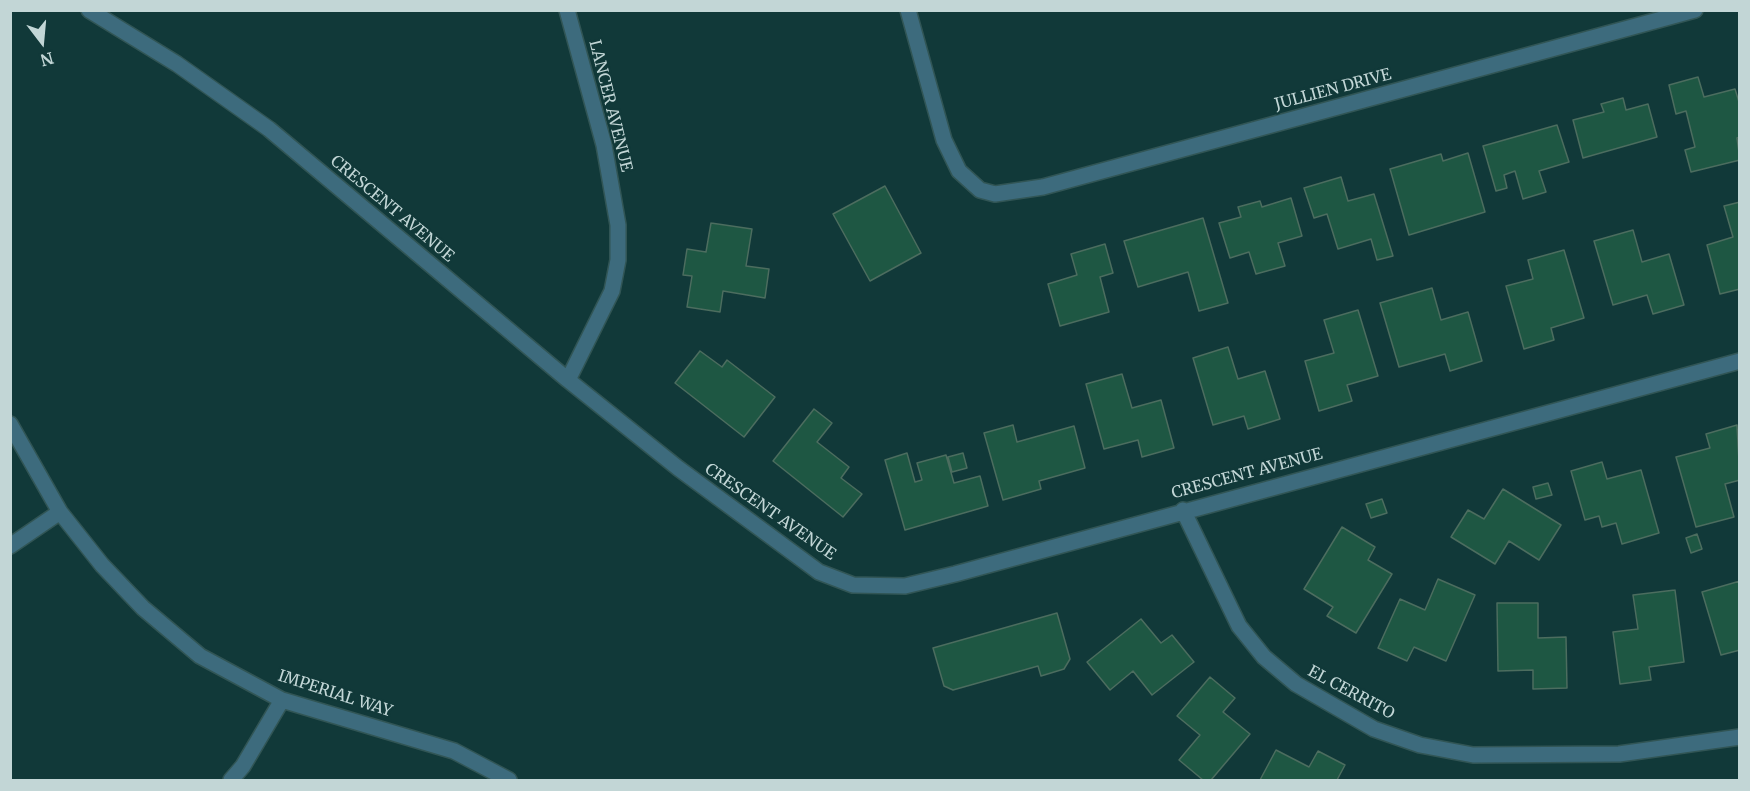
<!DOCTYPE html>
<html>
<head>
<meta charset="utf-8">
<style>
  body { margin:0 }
  #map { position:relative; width:1750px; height:791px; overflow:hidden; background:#113939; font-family:Merriweather,serif }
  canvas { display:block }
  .frame { position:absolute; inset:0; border:12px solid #c2d6d6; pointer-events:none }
  .north { position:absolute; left:12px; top:12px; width:60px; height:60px; -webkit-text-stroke:4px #113939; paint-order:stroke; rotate:164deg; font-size:16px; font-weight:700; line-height:24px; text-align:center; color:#c2d6d6 }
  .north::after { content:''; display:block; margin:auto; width:21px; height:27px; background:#c2d6d6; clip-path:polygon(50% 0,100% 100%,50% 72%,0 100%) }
</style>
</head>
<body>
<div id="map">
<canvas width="1750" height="791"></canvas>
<div class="frame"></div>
<div class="north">N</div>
</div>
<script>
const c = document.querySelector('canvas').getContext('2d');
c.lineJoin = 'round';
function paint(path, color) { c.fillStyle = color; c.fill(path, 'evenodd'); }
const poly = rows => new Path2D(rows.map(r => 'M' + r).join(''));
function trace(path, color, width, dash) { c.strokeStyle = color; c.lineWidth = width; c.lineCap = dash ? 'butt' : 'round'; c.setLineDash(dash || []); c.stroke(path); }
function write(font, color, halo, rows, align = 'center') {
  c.font = font + ' Merriweather,serif'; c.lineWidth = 4.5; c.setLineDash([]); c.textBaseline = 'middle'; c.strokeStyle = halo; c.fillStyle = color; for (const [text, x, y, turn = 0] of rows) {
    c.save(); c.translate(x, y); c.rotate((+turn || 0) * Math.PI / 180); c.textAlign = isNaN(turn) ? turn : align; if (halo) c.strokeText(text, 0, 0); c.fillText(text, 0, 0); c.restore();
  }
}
const building = poly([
  [1698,77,1704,97,1735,89,1740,105,1740,137,1737,138,1740,160,1691,172,1685,150,1695,147,1686,111,1676,114,1669,85,1698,77],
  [1623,98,1626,110,1648,104,1657,137,1583,158,1573,120,1604,112,1601,104,1623,98],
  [1557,125,1569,162,1539,171,1546,192,1523,199,1515,171,1504,175,1507,188,1496,191,1483,146,1557,125],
  [1468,153,1485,212,1409,235,1390,169,1441,154,1443,161,1468,153],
  [1341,177,1348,201,1374,194,1393,256,1377,260,1371,239,1338,249,1327,214,1314,218,1304,188,1341,177],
  [885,186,921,253,870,281,833,214,885,186],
  [1291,198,1302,236,1278,243,1285,266,1256,274,1249,252,1230,258,1219,223,1241,217,1238,207,1260,201,1262,207,1291,198],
  [1740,202,1740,289,1720,294,1707,245,1733,237,1724,206,1740,202],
  [1203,218,1228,303,1199,311,1188,272,1138,287,1124,241,1203,218],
  [711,223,752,229,746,266,769,269,765,298,723,291,720,312,687,307,692,276,683,275,687,249,706,252,711,223],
  [1633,230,1642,262,1669,254,1684,305,1653,314,1647,295,1613,305,1594,241,1633,230],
  [1105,244,1113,273,1100,277,1109,312,1060,326,1048,284,1077,275,1071,254,1105,244],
  [1564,250,1584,318,1551,328,1554,340,1524,349,1506,286,1533,279,1528,260,1564,250],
  [1432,288,1441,320,1468,312,1482,361,1450,371,1445,354,1399,367,1380,303,1432,288],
  [1358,310,1378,376,1347,385,1352,401,1319,411,1305,361,1334,353,1324,320,1358,310],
  [1228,347,1238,379,1265,371,1280,419,1248,429,1244,416,1213,425,1193,358,1228,347],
  [700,351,722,367,727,360,775,397,744,437,675,383,700,351],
  [1122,374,1132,408,1161,400,1174,448,1142,457,1138,440,1104,449,1086,384,1122,374],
  [814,409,832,423,817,442,849,467,841,478,862,494,843,517,773,461,814,409],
  [1013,425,1017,442,1074,426,1085,468,1039,481,1041,489,1003,500,984,433,1013,425],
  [1737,425,1740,480,1725,484,1734,517,1696,527,1676,457,1710,448,1706,434,1737,425],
  [907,453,915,482,922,480,917,463,946,455,954,483,980,476,988,506,905,530,885,460,907,453],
  [963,453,967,468,952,472,948,457,963,453],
  [1602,462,1607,479,1641,470,1659,533,1622,544,1616,523,1602,527,1599,516,1585,520,1571,471,1602,462],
  [1548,483,1552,495,1536,499,1533,487,1548,483],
  [1503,489,1561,525,1539,560,1509,541,1495,564,1451,537,1468,510,1484,519,1503,489],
  [1382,499,1387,513,1371,518,1366,504,1382,499],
  [1342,527,1375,547,1368,560,1392,574,1356,633,1327,616,1333,607,1304,589,1342,527],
  [1697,534,1702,549,1691,553,1686,538,1697,534],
  [1438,579,1475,595,1446,661,1414,647,1407,661,1378,648,1400,599,1425,610,1438,579],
  [1740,581,1740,650,1721,655,1702,592,1740,581],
  [1675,590,1684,662,1649,667,1651,680,1620,684,1613,632,1638,629,1633,595,1675,590],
  [1497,603,1538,603,1538,638,1566,637,1567,688,1533,689,1533,670,1498,671,1497,603],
  [1057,613,1070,659,1064,669,1041,676,1038,666,953,690,944,686,933,648,1057,613],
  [1141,619,1161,643,1172,635,1194,662,1152,695,1133,671,1110,690,1087,662,1141,619],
  [1210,677,1235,698,1223,712,1250,734,1211,780,1203,780,1179,760,1200,735,1177,716,1210,677],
  [1276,750,1309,767,1318,751,1345,765,1337,780,1260,780,1276,750]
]);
const minor = poly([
  [89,10,177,64,269,129,568,380,678,468,819,572,853,585,905,586,955,574,1740,361],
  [567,10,604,145,618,225,618,260,612,291,568,380],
  [908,10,944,140,959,171,980,190,995,194,1043,187,1695,10],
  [10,424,60,512,102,565,143,608,200,656,282,700,454,751,509,780],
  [1183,510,1239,626,1264,657,1296,684,1374,729,1420,745,1473,755,1619,754,1740,737],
  [10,546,60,512],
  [231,780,243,766,282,700]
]);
const streetNames = [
  ["JULLIEN DRIVE",1333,90,-15],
  ["LANCER AVENUE",610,106,76],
  ["CRESCENT AVENUE",392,209,40],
  ["CRESCENT AVENUE",1247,474,-15],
  ["CRESCENT AVENUE",770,512,35],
  ["EL CERRITO",1351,693,28],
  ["IMPERIAL WAY",335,694,18]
];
paint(building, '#1e5743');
trace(building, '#4c6d5f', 1.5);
trace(minor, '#315555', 18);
trace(minor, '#3d6b7d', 15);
write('16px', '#c2d6d6', '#113939', streetNames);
</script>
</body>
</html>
